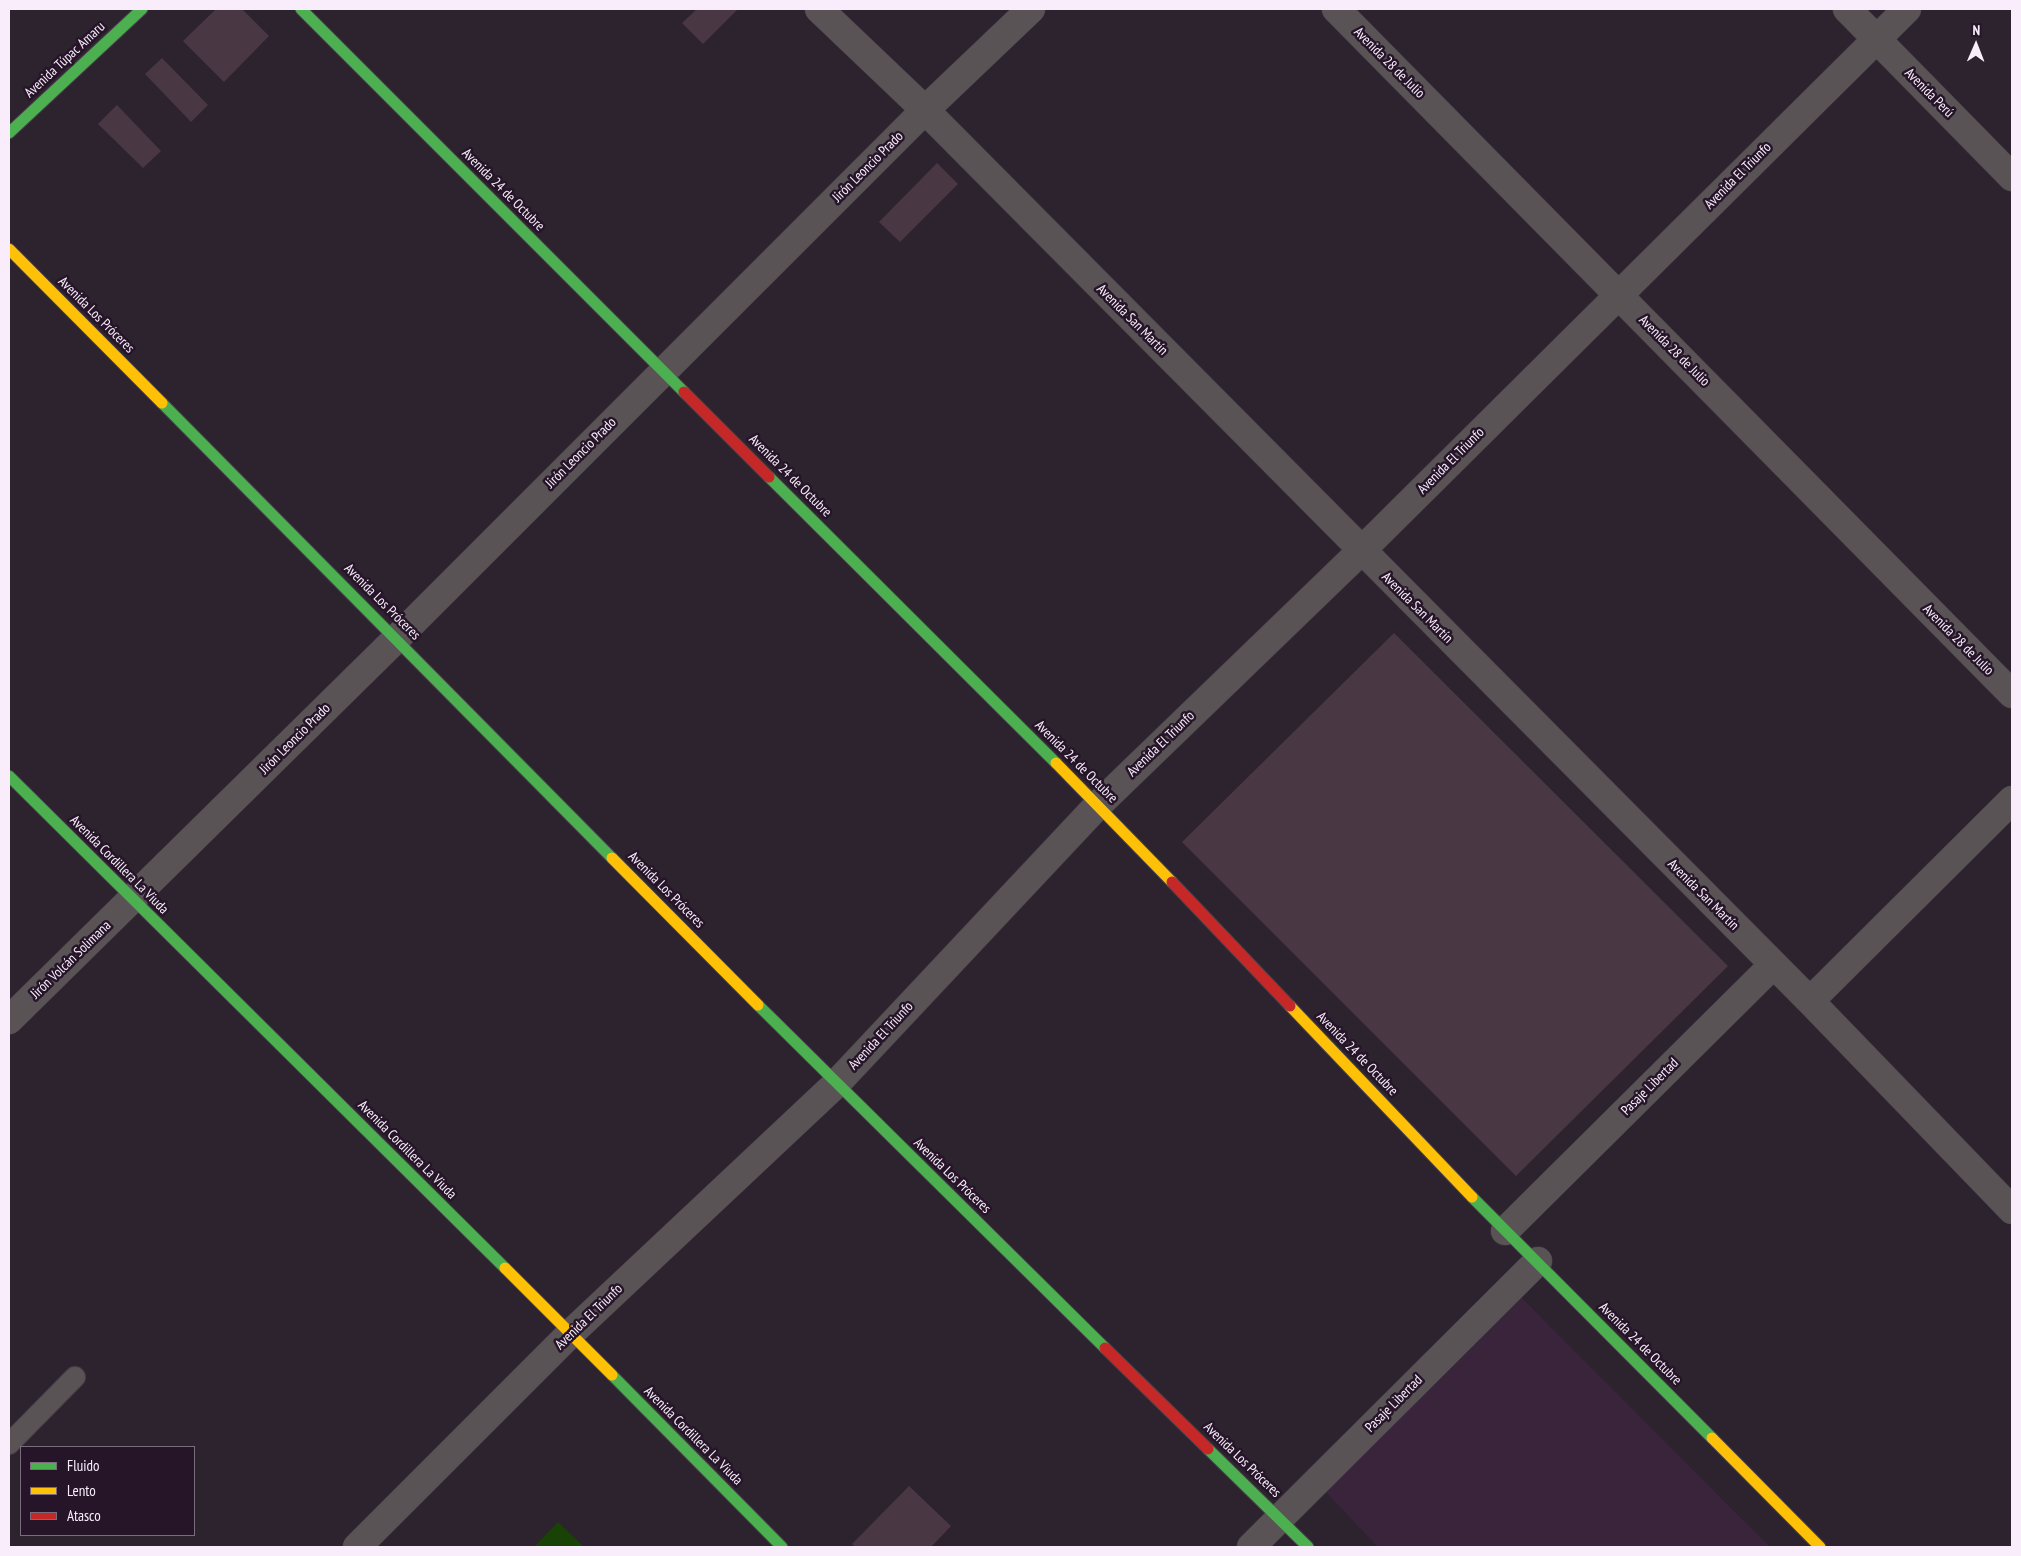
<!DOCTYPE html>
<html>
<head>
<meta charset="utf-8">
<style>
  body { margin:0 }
  #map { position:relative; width:2021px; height:1556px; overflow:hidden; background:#2c232e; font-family:"PT Sans Narrow",sans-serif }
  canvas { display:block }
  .frame { position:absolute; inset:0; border:10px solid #f9edfb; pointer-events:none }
  .legend { position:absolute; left:20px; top:1446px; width:175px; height:90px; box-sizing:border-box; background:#261529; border:1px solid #7a6b7d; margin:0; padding:6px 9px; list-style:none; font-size:15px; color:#f9edfb }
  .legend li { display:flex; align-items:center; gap:10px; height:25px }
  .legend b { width:25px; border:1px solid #7a6b7d }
  .north { position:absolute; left:1951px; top:20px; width:50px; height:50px; -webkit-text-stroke:4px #261529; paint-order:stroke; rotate:1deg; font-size:14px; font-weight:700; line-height:20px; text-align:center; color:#f9edfb }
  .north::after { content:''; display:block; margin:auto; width:18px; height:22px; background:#f9edfb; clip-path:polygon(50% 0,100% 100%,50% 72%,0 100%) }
</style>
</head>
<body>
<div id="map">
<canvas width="2021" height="1556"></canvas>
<div class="frame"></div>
<ul class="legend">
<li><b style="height:6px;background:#4caf50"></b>Fluido</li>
<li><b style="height:6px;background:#ffc107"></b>Lento</li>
<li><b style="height:6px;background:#c62828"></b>Atasco</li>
</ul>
<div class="north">N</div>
</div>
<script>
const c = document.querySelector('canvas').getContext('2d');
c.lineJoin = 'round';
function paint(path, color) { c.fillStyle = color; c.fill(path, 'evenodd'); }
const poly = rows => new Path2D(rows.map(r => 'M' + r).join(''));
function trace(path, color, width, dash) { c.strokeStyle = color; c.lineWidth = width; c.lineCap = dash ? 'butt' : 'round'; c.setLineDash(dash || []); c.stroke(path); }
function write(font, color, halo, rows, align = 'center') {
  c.font = font + ' "PT Sans Narrow",sans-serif'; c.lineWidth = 5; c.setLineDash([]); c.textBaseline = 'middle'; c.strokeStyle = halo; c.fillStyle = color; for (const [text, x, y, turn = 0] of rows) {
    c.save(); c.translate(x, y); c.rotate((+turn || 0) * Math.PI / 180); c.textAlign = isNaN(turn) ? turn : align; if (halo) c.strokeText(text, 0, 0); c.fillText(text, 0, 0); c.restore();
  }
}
const built = poly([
  [1516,1292,1770,1547,1378,1547,1323,1489]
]);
const green = poly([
  [558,1522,584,1547,534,1547]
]);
const building = poly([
  [216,9,242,9,269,36,224,82,183,41],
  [697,9,738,9,703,44,682,23],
  [162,58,208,105,191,122,145,74],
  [117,105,161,151,143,168,98,124],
  [937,163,958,184,900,242,879,222],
  [1394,633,1728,966,1516,1176,1182,842],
  [909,1486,951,1526,931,1547,855,1547,852,1544]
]);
const lane = poly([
  [9,1444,75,1377]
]);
const street = poly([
  [819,9,925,110,1810,1001,2012,1210],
  [1336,9,2012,694],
  [1847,9,2012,177],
  [1810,1001,2012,800],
  [9,1020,397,638,925,110,1031,9],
  [1505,1231,1773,965],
  [357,1547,571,1333,836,1084,1098,805,1361,551,1907,9],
  [1251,1547,1538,1261]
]);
const fast = poly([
  [301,9,684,392],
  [9,133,142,9],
  [162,403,612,858],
  [769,477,1056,763],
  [9,776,505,1268],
  [758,1005,1105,1348],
  [1472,1197,1712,1438],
  [612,1375,782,1547],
  [1208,1449,1308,1547]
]);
const slow = poly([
  [9,249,162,403],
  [1056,763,1172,882],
  [612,858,758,1005],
  [1290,1006,1472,1197],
  [505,1268,612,1375],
  [1712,1438,1820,1547]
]);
const jam = poly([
  [684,392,769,477],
  [1172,882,1290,1006],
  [1105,1348,1208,1449]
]);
const streetNames = [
  ["Avenida Túpac Amaru",65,60,-43],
  ["Avenida 28 de Julio",1389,63,45],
  ["Avenida Perú",1929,93,45],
  ["Jirón Leoncio Prado",868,167,-45],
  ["Avenida El Triunfo",1738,176,-45],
  ["Avenida 24 de Octubre",503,190,45],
  ["Avenida Los Próceres",96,315,45],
  ["Avenida San Martín",1132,320,45],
  ["Avenida 28 de Julio",1674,351,45],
  ["Jirón Leoncio Prado",581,453,-45],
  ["Avenida El Triunfo",1451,461,-45],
  ["Avenida 24 de Octubre",790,476,45],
  ["Avenida Los Próceres",382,602,45],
  ["Avenida San Martín",1417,608,45],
  ["Avenida 28 de Julio",1958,640,45],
  ["Jirón Leoncio Prado",295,739,-45],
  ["Avenida El Triunfo",1161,744,-44],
  ["Avenida 24 de Octubre",1076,762,45],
  ["Avenida Cordillera La Viuda",119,865,45],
  ["Avenida Los Próceres",666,890,45],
  ["Avenida San Martín",1703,895,45],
  ["Jirón Volcán Solimana",71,960,-44],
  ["Avenida El Triunfo",881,1036,-47],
  ["Avenida 24 de Octubre",1357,1054,46],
  ["Pasaje Libertad",1650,1087,-45],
  ["Avenida Cordillera La Viuda",407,1150,45],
  ["Avenida Los Próceres",952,1176,44],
  ["Avenida El Triunfo",589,1317,-44],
  ["Avenida 24 de Octubre",1640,1344,45],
  ["Pasaje Libertad",1394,1404,-45],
  ["Avenida Cordillera La Viuda",693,1436,45],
  ["Avenida Los Próceres",1242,1460,44]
];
paint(built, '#39243c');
paint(green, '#194306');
paint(building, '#4a3744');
trace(lane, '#48404a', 22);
trace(street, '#48404a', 29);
trace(fast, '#48404a', 13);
trace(slow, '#48404a', 13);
trace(jam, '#48404a', 13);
trace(lane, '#595356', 20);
trace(street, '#595356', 28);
trace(fast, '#4caf50', 11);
trace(slow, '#ffc107', 11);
trace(jam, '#c62828', 11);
write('14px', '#f9edfb', '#261529', streetNames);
</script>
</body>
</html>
